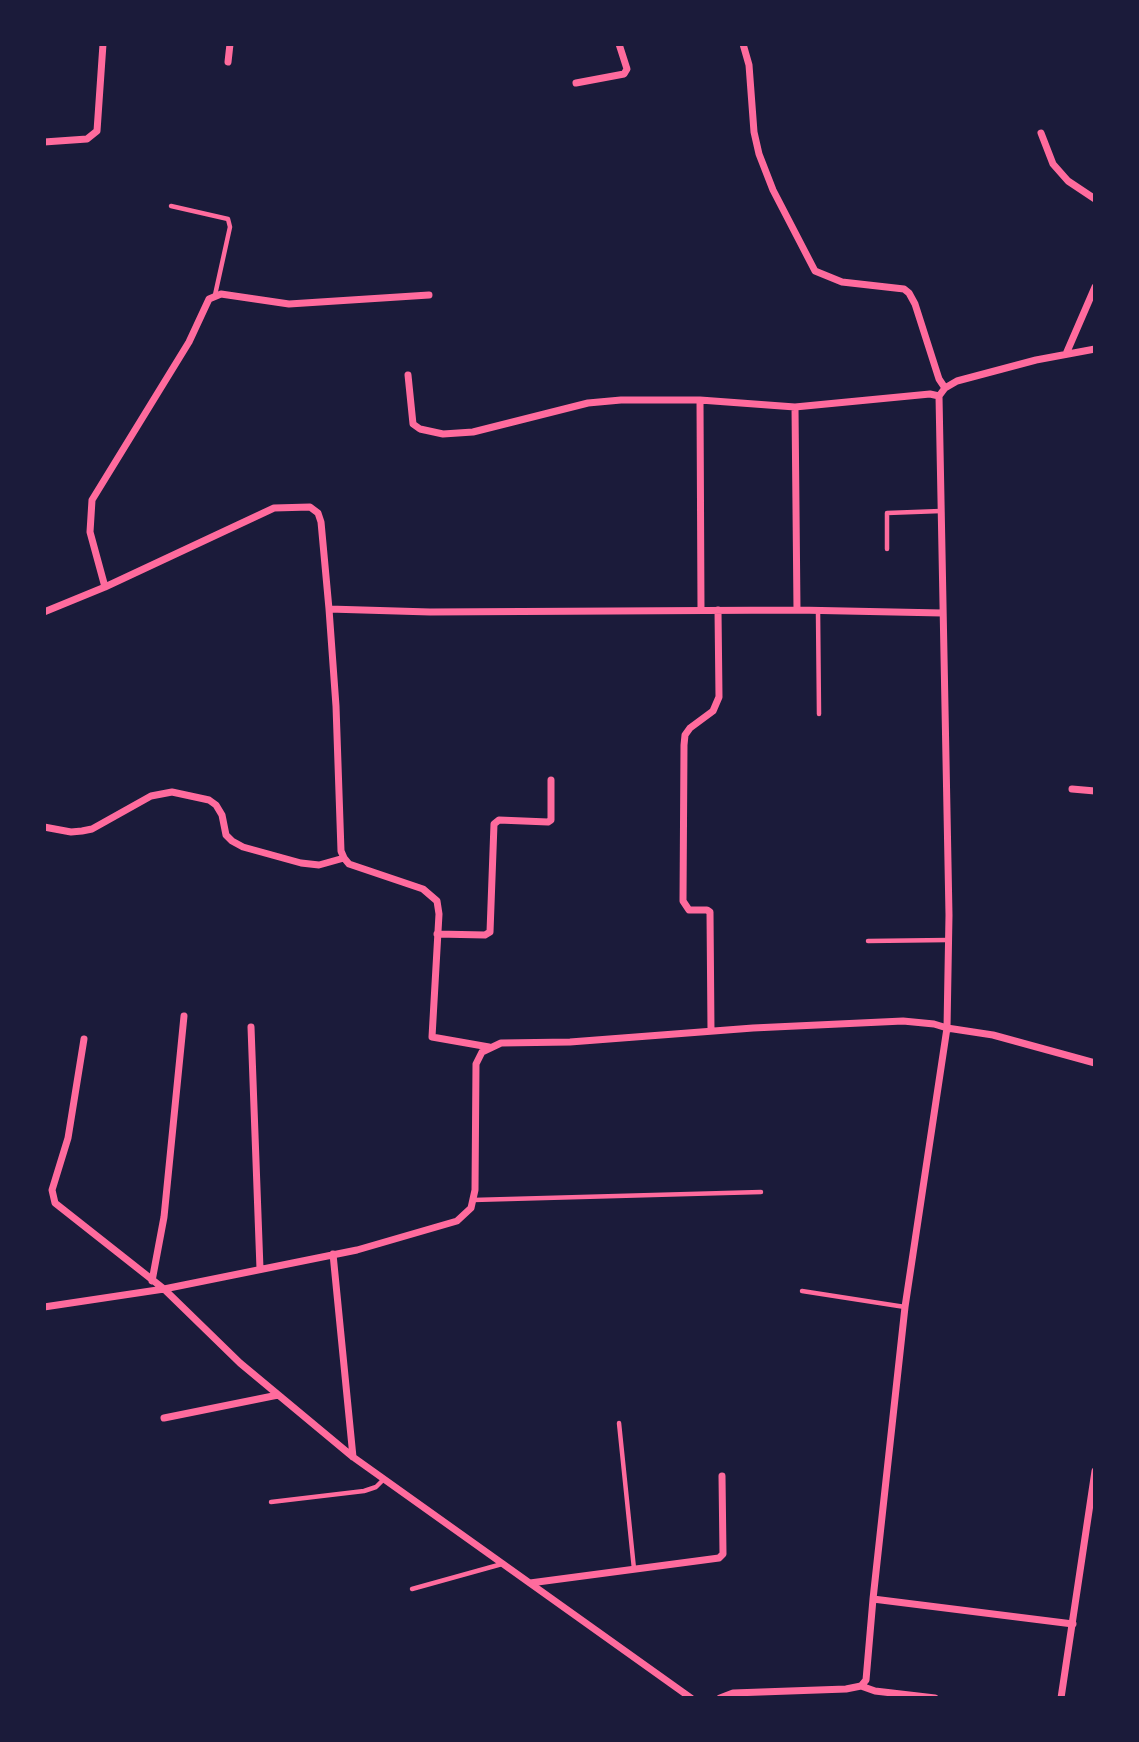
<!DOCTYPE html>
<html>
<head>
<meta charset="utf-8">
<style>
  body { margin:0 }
  #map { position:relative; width:1139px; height:1742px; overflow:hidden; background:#1b1b3a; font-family:"Open Sans",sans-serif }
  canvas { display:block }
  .frame { position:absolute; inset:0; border:46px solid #1b1b3a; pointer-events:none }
</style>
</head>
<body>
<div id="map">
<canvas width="1139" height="1742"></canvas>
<div class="frame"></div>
</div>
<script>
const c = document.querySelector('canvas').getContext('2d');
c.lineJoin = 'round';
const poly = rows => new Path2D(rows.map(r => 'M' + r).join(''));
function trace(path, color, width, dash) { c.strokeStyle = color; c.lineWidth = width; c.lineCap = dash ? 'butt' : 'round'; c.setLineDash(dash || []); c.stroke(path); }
const service = poly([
  [171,206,228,219,230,227,215,295],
  [887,549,887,513,941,511],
  [818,611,819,714],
  [868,941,948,940],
  [473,1200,761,1192],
  [802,1291,905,1307],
  [619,1423,634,1569],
  [271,1502,364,1491,376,1487,384,1479],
  [412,1589,502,1564]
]);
const minor = poly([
  [743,44,749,65,754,132,759,154,773,190,815,271,842,282,904,289,909,293,915,304,939,379,945,388],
  [228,62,230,44],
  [576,83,624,74,627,69,619,44],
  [1041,133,1053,164,1068,181,1095,199],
  [44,142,87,139,97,131,103,44],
  [1066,354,1095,287],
  [408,375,413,424,420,429,443,434,473,432,588,403,621,400,700,400,795,407,930,394,939,396],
  [700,400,701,610],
  [795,407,797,610],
  [105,587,90,532,92,500,189,342,209,299,221,294,289,304,429,295],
  [329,609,430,612,797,610,942,613],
  [44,612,105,587,274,508,310,507,318,513,321,522,329,609,336,706,341,851,344,858,349,864,423,889,437,901,439,914,432,1037,489,1047],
  [1072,789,1095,791],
  [44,827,71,832,82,831,92,829,151,796,172,792,209,800,216,805,222,815,226,835,232,841,243,847,301,863,319,865,344,858],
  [437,934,485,935,490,932,494,824,499,820,548,822,551,820,551,780],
  [251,1027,260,1269],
  [711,1031,710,912,707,910,689,910,683,901,684,745,685,735,690,728,713,711,719,697,718,610],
  [84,1039,68,1138,52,1190,55,1203,164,1289,240,1363,353,1457,691,1698],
  [333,1254,353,1457],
  [152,1281,164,1217,184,1016],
  [44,1307,164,1289,357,1250,457,1221,471,1208,475,1190,476,1064,482,1052,501,1043,570,1042,753,1028,903,1021,934,1024,947,1028,993,1035,1095,1063],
  [164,1418,278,1395],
  [530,1583,719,1558,723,1554,722,1476],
  [873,1599,1073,1624],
  [861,1686,875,1691,935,1698],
  [720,1698,733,1693,846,1689,861,1686,866,1680,873,1599,905,1307,947,1028,949,915,939,396,945,388,957,381,1036,360,1095,349],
  [1061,1698,1095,1471]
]);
trace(service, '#ff6b9d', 4.5);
trace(minor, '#ff6b9d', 7);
</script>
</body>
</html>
